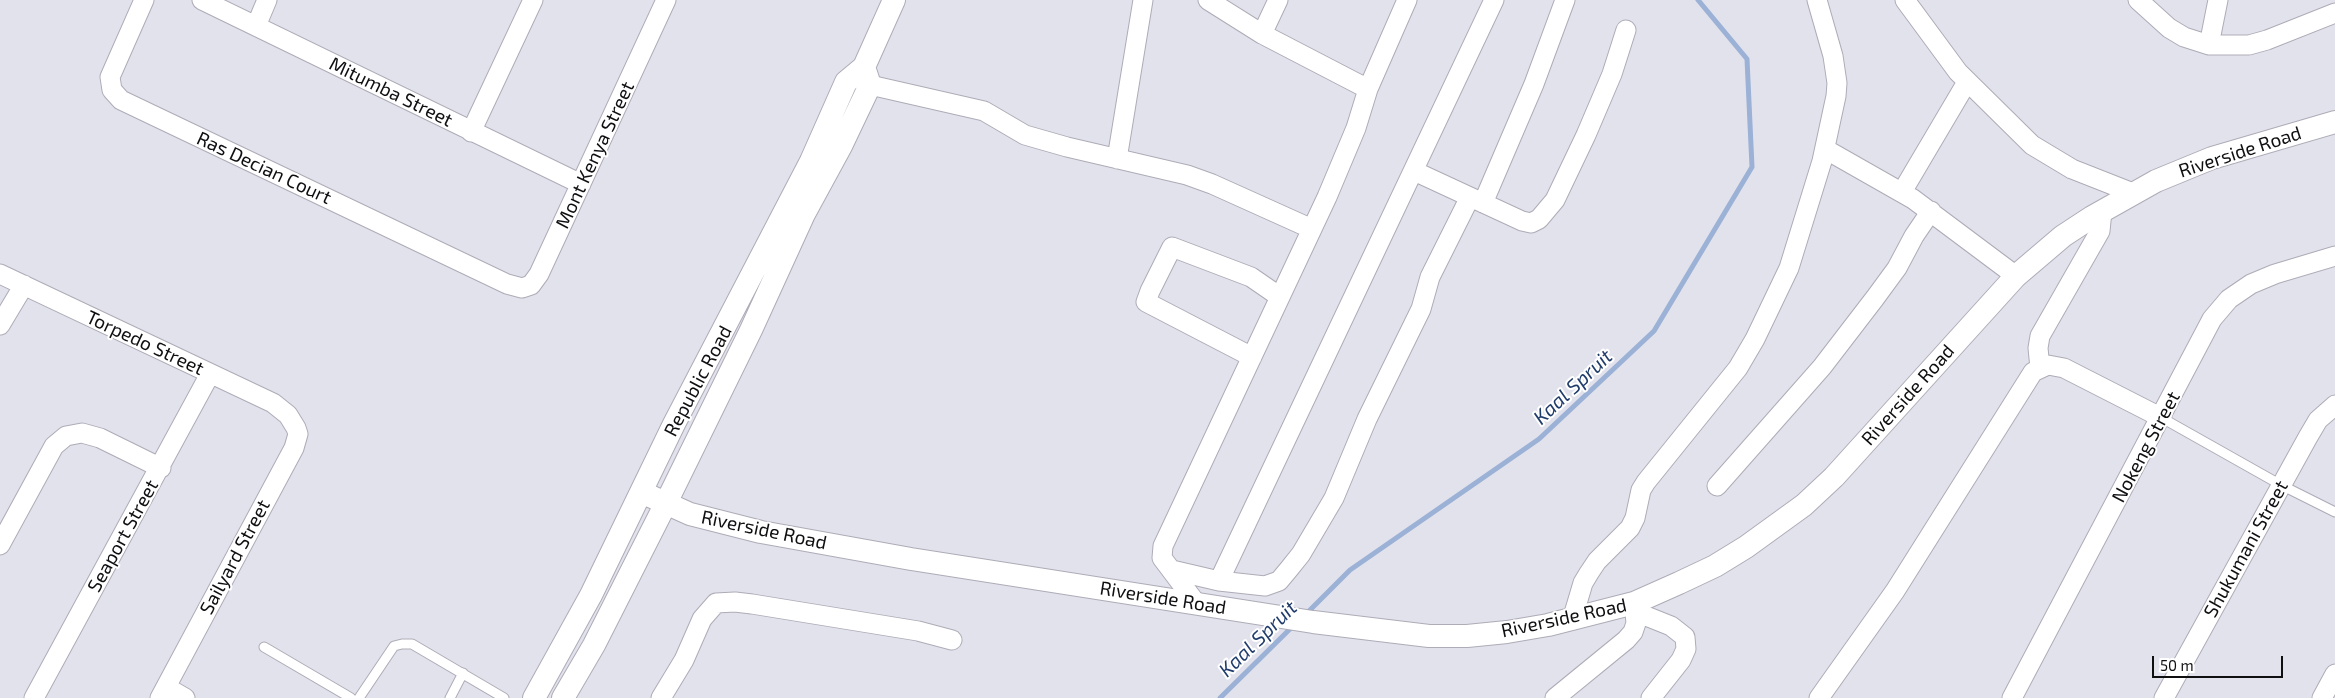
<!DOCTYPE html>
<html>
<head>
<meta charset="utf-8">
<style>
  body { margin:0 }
  #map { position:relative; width:2335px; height:698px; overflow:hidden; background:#e2e2ed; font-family:"Exo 2",sans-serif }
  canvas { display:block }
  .scale { position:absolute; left:2152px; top:656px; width:131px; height:22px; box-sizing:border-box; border:2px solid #0f0f12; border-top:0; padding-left:6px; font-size:15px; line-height:18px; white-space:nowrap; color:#0f0f12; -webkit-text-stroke:4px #fff; paint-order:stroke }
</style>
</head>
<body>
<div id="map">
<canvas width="2335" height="698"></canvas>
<div class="scale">50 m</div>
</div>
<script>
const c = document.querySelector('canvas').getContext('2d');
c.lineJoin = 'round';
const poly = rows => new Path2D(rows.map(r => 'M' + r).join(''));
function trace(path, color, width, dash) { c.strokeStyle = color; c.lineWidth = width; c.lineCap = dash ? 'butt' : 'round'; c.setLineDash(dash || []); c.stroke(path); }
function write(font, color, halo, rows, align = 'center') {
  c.font = font + ' "Exo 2",sans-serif'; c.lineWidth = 4; c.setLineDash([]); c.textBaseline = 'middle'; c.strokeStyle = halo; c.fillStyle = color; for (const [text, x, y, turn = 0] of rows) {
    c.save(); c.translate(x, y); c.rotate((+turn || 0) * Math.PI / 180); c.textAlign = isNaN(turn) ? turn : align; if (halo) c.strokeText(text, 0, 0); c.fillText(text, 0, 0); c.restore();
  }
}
const stream = poly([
  [1306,614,1350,570,1539,439,1654,331,1752,167,1747,59,1698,0],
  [1220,698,1294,625]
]);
const service = poly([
  [2162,418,2281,485,2335,512],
  [264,647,351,698],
  [359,698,394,646,402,644,412,644,504,698],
  [450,698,463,673]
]);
const minor = poly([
  [144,0,110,77,112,90,121,100,507,284,522,288,531,285,539,274,666,0],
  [202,0,581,184],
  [1208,0,1262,34,1278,0],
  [1905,0,1958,72,2032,145,2072,169,2133,193],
  [2138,0,2169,28,2184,37,2209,45,2249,45,2267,40,2335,13],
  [256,26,267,0],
  [1262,34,1368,89],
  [2209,45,2218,0],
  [870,85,984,111,1025,135,1067,147,1187,175,1212,184,1312,229],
  [471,132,533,0],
  [1825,149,1913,199,2016,276],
  [1117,159,1143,0],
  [1414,171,1522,221,1531,223,1539,219,1555,200,1586,135,1612,74,1626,30],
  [1902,192,1967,82],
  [1483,203,1534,84,1565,0],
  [0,274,273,403,288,415,296,428,298,434,294,448,160,698],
  [0,325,24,285],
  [1252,357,1146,302,1150,291,1172,247,1251,277,1280,297],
  [2040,368,2038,348,2040,336,2100,231,2102,211],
  [1717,486,1822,367,1875,298,1897,268,1914,236,1931,211],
  [0,545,54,446,66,436,82,433,100,438,161,468],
  [1172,570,1219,581,1265,586,1279,581,1289,569,1301,554,1334,498,1367,419,1421,309,1430,277,1470,197],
  [1219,581,1494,0],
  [1196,603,1162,558,1163,546,1327,197,1356,128,1368,89,1407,0],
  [1636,612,1671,626,1685,637,1686,649,1681,660,1651,698],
  [1572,620,1583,583,1589,573,1597,561,1630,528,1635,518,1641,490,1646,482,1738,368,1755,339,1789,268,1822,161,1836,96,1837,83,1833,56,1817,0],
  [166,687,185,698],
  [34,698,210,374],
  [661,698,684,660,702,619,716,603,735,602,752,604,918,631,952,640],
  [1555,698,1626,640,1633,632,1636,623,1634,603],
  [1819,698,1895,591,2033,372,2048,365,2064,368,2162,418],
  [2012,698,2212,319,2229,299,2251,284,2275,274,2335,256],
  [2164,698,2308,437,2318,420,2335,405],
  [2322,698,2335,674]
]);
const tertiary = poly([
  [641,492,690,514,761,532,911,559,1313,622,1429,636,1467,636,1507,632,1548,625,1634,603,1679,583,1715,566,1746,547,1804,505,1834,477,2016,276,2063,236,2092,217,2156,181,2212,158,2335,122],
  [534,698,591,595,674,424,811,161,846,82,864,67,894,0],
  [563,698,594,645,666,503,751,330,804,214,841,146,870,85,864,67]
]);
const streetNames = [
  ["Mitumba Street",391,92,26],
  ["Riverside Road",2240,152,-18],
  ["Mont Kenya Street",595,155,-65],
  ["Ras Decian Court",264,168,25],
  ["Torpedo Street",145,343,25],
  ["Republic Road",698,381,-62],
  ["Riverside Road",1908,395,-48],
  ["Nokeng Street",2146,447,-62],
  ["Riverside Road",764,530,12],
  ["Seaport Street",123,536,-61],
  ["Shukumani Street",2246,549,-61],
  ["Sailyard Street",235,557,-62],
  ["Riverside Road",1163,598,9],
  ["Riverside Road",1564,618,-12]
];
const waterNames = [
  ["Kaal Spruit",1573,387,-43],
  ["Kaal Spruit",1258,639,-44]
];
trace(stream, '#9bb1d5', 5);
trace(service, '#adacb7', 11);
trace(minor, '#adacb7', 21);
trace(tertiary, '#adacb7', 24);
trace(service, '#fff', 9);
trace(minor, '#fff', 19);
trace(tertiary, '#fff', 22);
write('19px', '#0f0f12', '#fff', streetNames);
write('italic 20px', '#203c6b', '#fff', waterNames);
</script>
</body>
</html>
